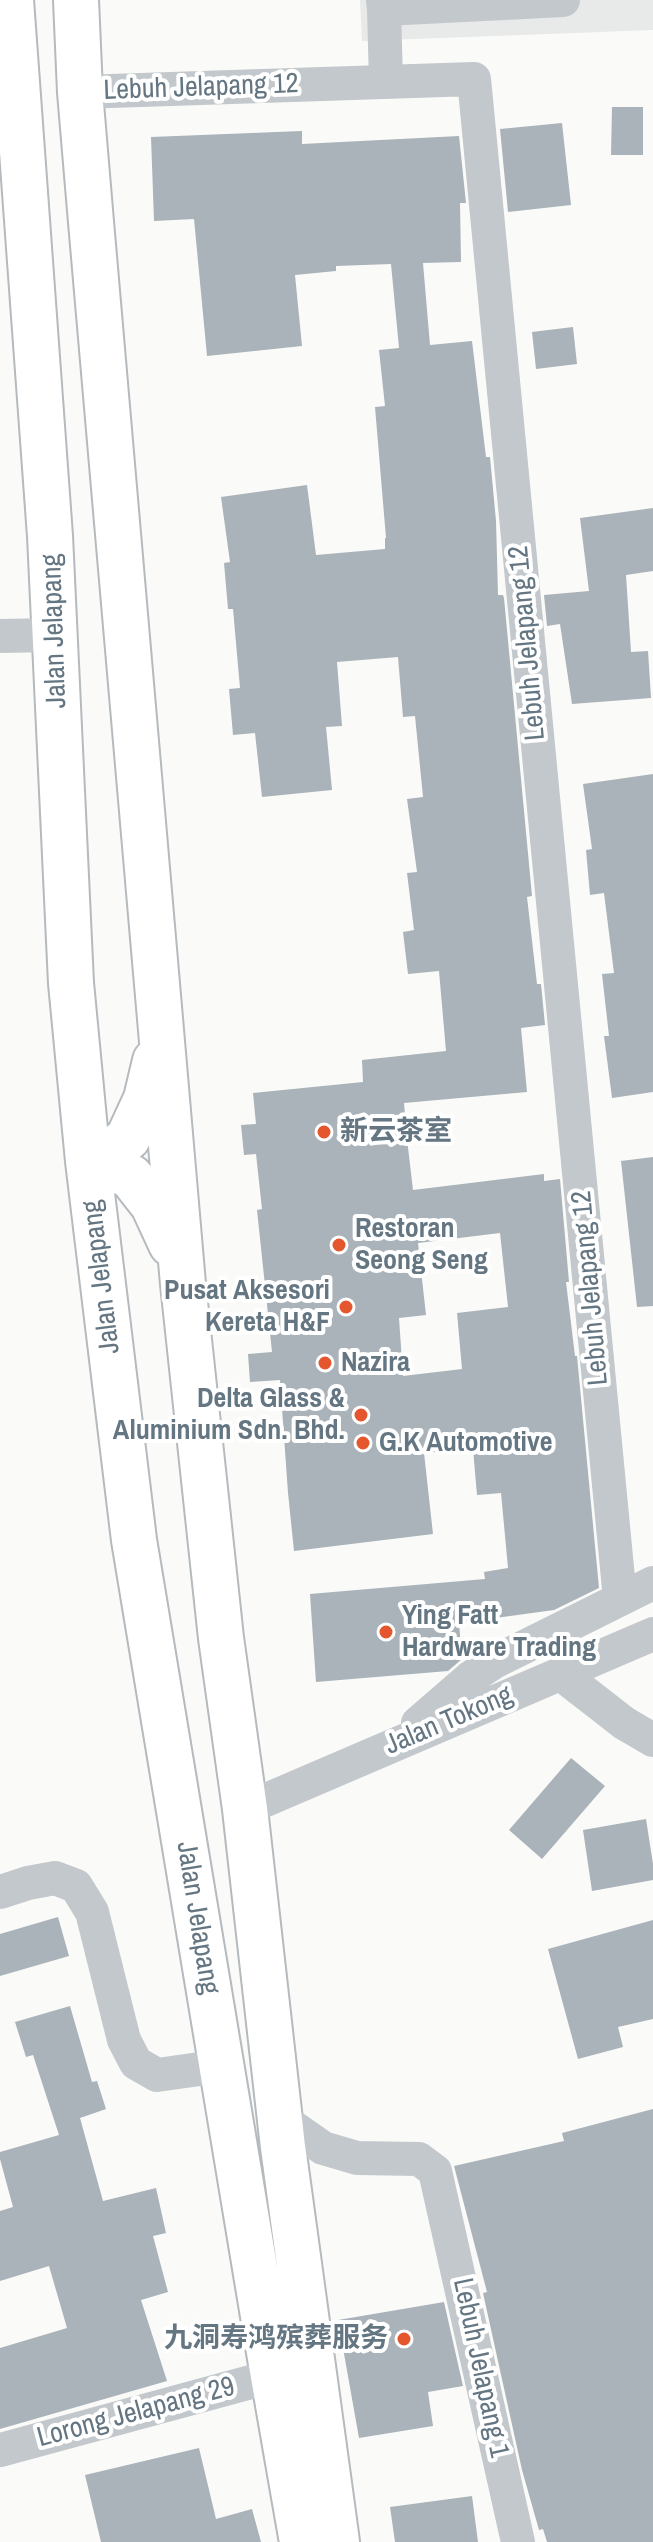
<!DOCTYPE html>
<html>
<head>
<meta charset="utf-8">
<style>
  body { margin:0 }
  canvas { display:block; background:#fafaf8 }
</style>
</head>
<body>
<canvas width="653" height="2542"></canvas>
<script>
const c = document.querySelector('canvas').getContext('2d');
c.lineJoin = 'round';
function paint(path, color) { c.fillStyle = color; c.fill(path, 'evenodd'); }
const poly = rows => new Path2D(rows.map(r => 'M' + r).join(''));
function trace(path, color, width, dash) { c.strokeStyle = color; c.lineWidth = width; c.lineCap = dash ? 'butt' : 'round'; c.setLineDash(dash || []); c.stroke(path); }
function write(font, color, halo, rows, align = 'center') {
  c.font = font + ' "Archivo Narrow","Noto Sans SC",sans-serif'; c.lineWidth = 8; c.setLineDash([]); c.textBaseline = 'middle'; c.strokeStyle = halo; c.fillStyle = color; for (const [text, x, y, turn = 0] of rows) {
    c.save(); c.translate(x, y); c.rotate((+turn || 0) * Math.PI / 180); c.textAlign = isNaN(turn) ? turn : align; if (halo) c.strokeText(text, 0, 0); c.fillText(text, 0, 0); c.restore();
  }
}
const built = poly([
  [360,0,653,0,653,30,362,41]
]);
const building = poly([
  [612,107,643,107,643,155,611,155],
  [562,123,571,205,508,212,500,129],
  [302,131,302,144,459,136,466,203,460,203,461,262,423,263,430,345,472,341,486,457,490,457,496,521,498,595,503,595,504,598,532,896,527,897,537,984,541,984,545,1025,521,1028,527,1092,404,1103,407,1139,413,1190,544,1174,544,1181,560,1179,569,1282,566,1282,575,1356,577,1356,599,1588,554,1610,459,1623,462,1659,448,1671,316,1682,310,1594,485,1579,484,1572,508,1568,501,1493,477,1495,473,1449,424,1453,433,1534,294,1551,288,1493,280,1380,250,1382,248,1354,272,1352,257,1210,262,1209,256,1154,244,1155,241,1125,256,1124,253,1093,363,1082,362,1060,446,1051,439,971,408,974,403,932,414,930,407,873,417,872,407,799,423,797,415,716,403,717,398,657,337,662,342,726,326,727,332,790,262,797,255,733,233,735,229,689,240,688,233,609,228,609,224,563,230,562,221,497,307,485,316,555,385,549,385,538,386,538,375,407,385,406,379,350,399,348,391,264,336,266,336,271,295,275,302,346,207,356,194,219,154,221,151,137],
  [500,1233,508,1307,457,1313,462,1369,403,1376,399,1318,426,1315,418,1243],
  [573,327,577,364,536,369,532,332],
  [653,508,653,571,626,575,631,652,648,651,651,698,572,704,560,624,547,626,544,595,589,591,580,518],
  [653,774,653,1092,612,1098,604,1036,609,1036,602,974,614,973,604,893,590,895,586,850,592,849,583,784],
  [653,1157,653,1306,637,1307,621,1161],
  [571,1758,605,1786,542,1859,509,1830],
  [646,1819,653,1864,653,1880,592,1891,583,1830],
  [58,1917,69,1956,0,1976,0,1934],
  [653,1920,653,2019,618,2027,623,2047,578,2059,548,1949],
  [70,2006,92,2082,97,2081,106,2109,80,2118,103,2201,156,2188,166,2233,153,2236,168,2292,141,2300,167,2381,0,2429,0,2348,67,2328,49,2266,0,2281,0,2211,13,2207,0,2159,0,2152,59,2135,33,2055,26,2057,15,2022],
  [653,2109,653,2542,547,2542,543,2529,539,2530,522,2470,483,2293,487,2292,454,2166,564,2141,562,2133],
  [444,2302,463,2386,428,2392,433,2426,359,2438,338,2320],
  [199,2448,216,2519,252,2509,261,2542,101,2542,85,2475],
  [472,2496,478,2542,395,2542,390,2507]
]);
const minor = poly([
  [383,0,384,9,563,0],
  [384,9,386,81],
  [80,92,474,79,620,1599],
  [0,636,54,635],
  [561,1674,624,1723,653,1740],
  [418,1723,470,1678,494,1662,653,1583],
  [245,1809,653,1634],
  [0,1892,28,1883,55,1878,76,1886,92,1912,124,2040,136,2063,157,2075,221,2066],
  [280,2118,323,2148,357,2158,419,2159,435,2171,518,2542],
  [0,2450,273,2376]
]);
const primary = poly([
  [11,0,50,536,71,983,88,1161,134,1540,273,2376,302,2542],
  [76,0,80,92,91,222,183,1284,221,1638,245,1809,283,2147,337,2542],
  [88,1161,107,1155,128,1138,146,1099,155,1061],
  [88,1161,108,1165,131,1177,153,1205,171,1244]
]);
const markers = [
  [324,1132,8,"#e4572e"],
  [339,1245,8,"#e4572e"],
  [346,1307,8,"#e4572e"],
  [325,1363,8,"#e4572e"],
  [361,1415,8,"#e4572e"],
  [363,1443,8,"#e4572e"],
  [386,1632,8,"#e4572e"],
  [404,2339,8,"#e4572e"]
];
const streetNames = [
  ["Lebuh Jelapang 12",201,88,-2],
  ["Jalan Jelapang",55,631,-92],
  ["Lebuh Jelapang 12",528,643,-95],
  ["Jalan Jelapang",102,1277,-97],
  ["Lebuh Jelapang 12",591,1288,-95],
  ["Jalan Tokong",449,1721,-23],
  ["Jalan Jelapang",197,1918,81],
  ["Lebuh Jelapang 1",480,2368,78],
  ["Lorong Jelapang 29",136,2413,-15]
];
const poiNames = [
  ["新云茶室",340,1132],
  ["Restoran",355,1229],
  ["Seong Seng",355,1261],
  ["Pusat Aksesori",330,1291,"right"],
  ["Kereta H&F",330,1323,"right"],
  ["Nazira",341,1363],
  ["Delta Glass &",345,1399,"right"],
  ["Aluminium Sdn. Bhd.",345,1431,"right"],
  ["G.K Automotive",379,1443],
  ["Ying Fatt",402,1616],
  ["Hardware Trading",402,1648],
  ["九洞寿鸿殡葬服务",388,2339,"right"]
];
paint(built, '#e8e9e9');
paint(building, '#aab3b9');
trace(primary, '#b5babe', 48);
trace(minor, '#c3c8cc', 34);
trace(primary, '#fff', 44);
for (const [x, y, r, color] of markers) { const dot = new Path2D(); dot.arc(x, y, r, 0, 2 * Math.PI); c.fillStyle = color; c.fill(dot); trace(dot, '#fff', 3); }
write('28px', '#657683', '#fff', streetNames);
write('bold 28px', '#657683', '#fff', poiNames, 'left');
</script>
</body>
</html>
